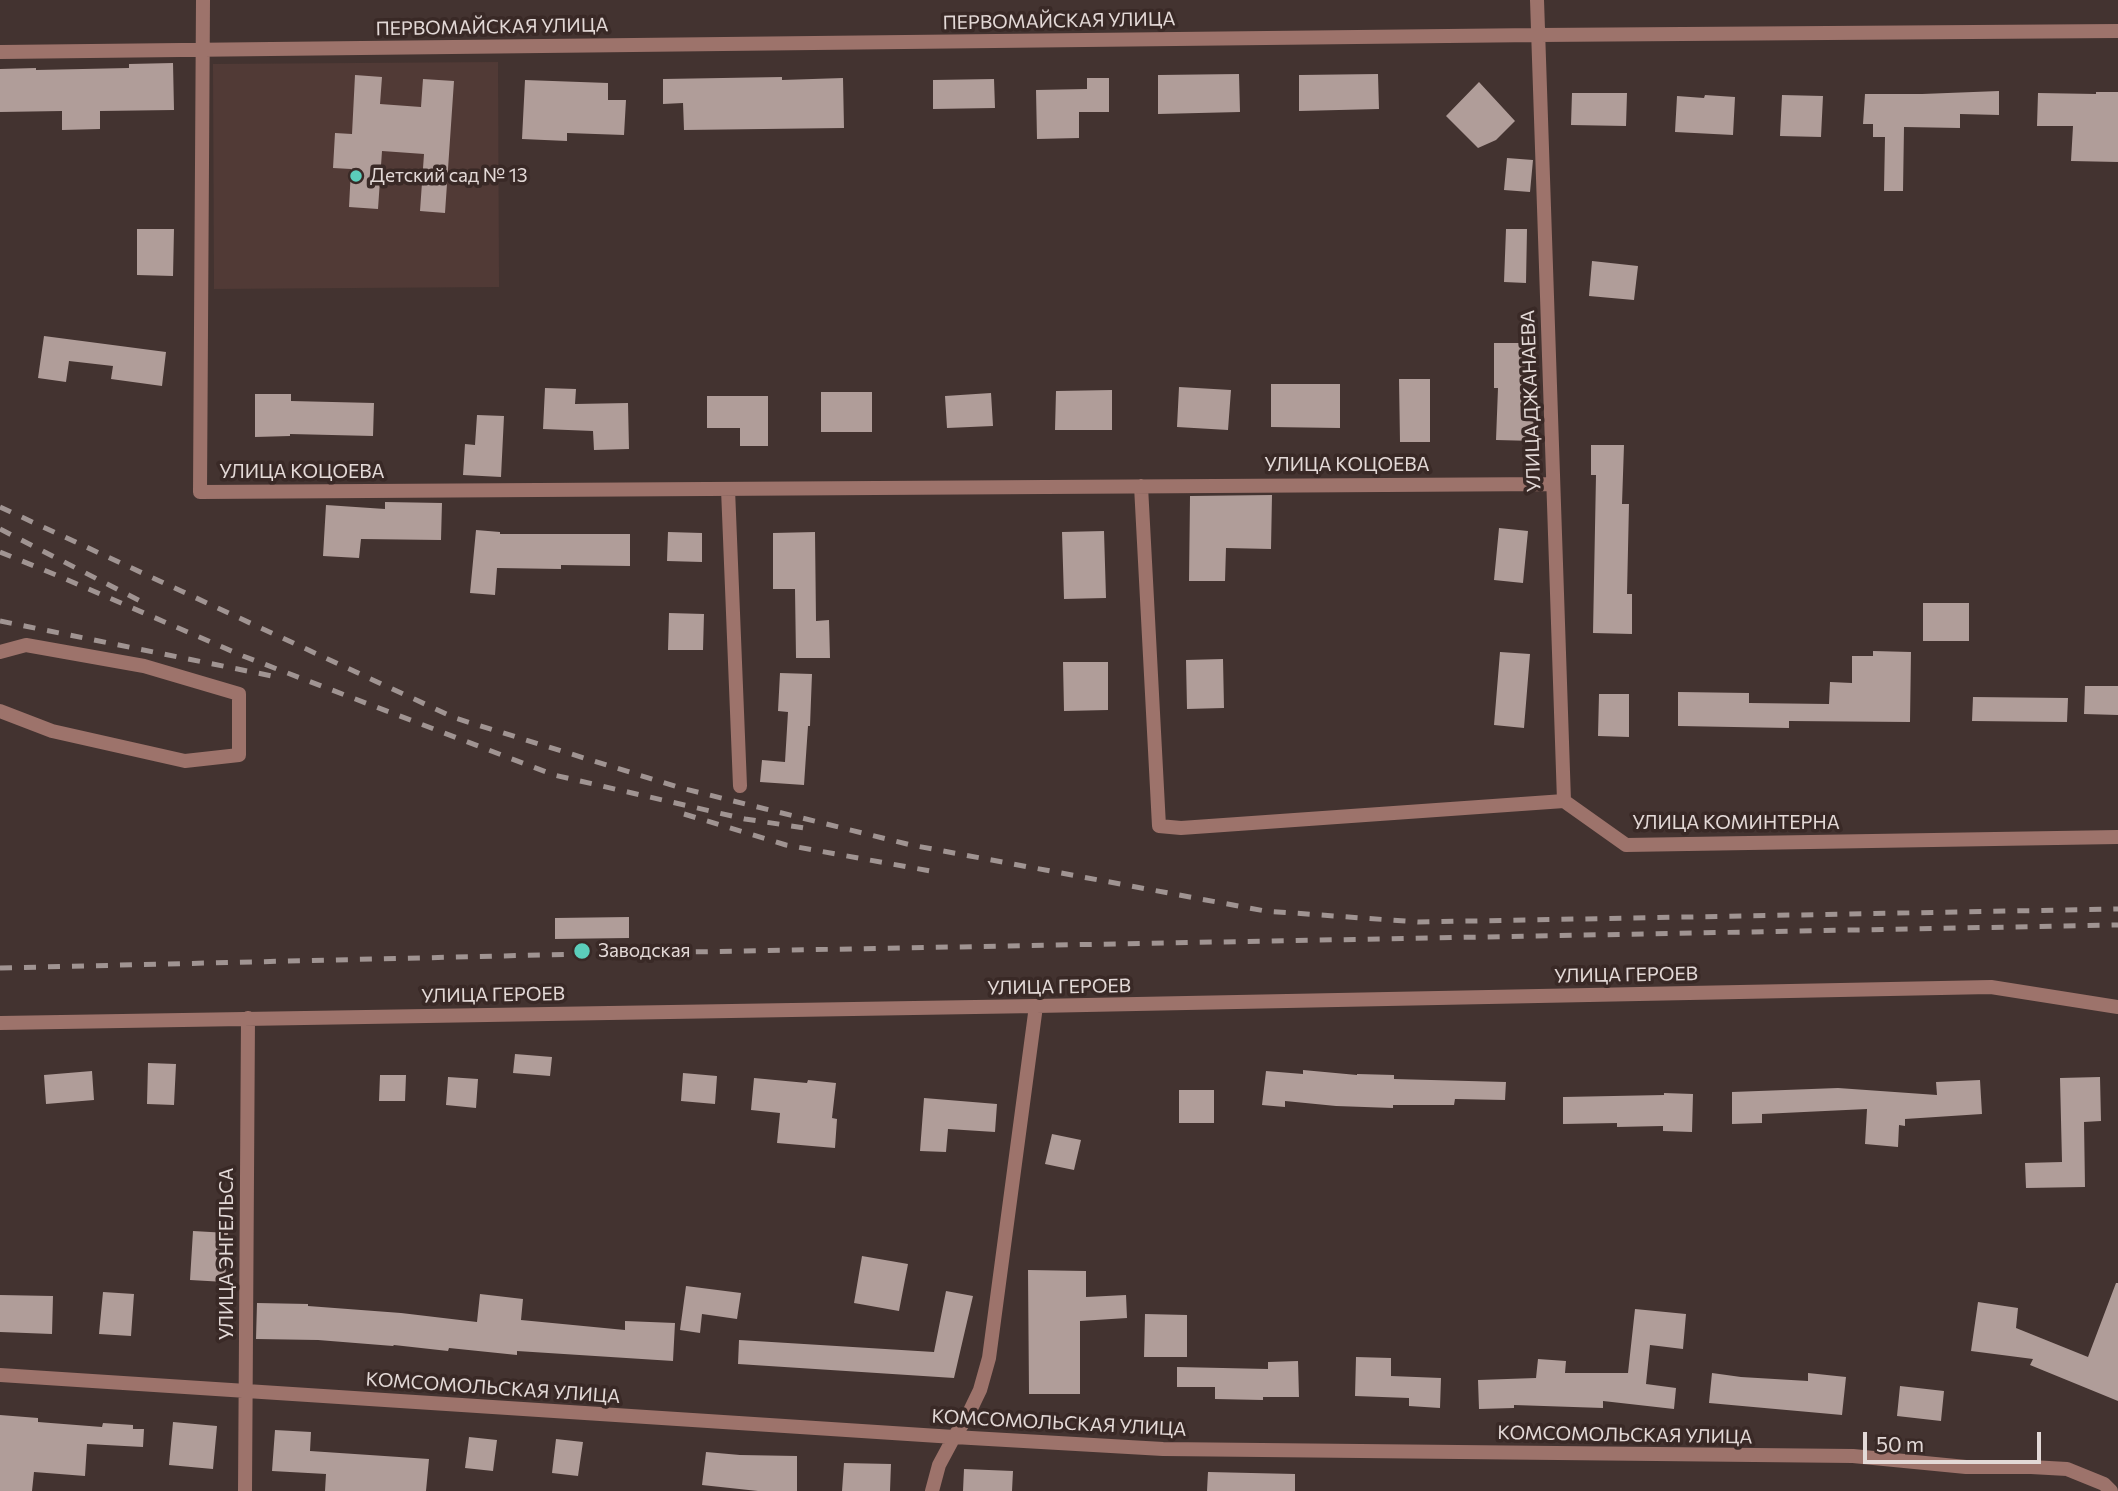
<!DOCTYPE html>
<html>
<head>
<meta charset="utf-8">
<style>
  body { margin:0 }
  #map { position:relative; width:2118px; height:1491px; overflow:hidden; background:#433330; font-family:Commissioner,sans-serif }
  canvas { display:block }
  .scale { position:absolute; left:1863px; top:1432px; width:178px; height:32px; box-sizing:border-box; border:4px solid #e3d9d7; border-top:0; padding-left:9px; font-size:21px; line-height:24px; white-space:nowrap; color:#e3d9d7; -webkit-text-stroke:5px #392926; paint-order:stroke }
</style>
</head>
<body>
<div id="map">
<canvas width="2118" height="1491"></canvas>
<div class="scale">50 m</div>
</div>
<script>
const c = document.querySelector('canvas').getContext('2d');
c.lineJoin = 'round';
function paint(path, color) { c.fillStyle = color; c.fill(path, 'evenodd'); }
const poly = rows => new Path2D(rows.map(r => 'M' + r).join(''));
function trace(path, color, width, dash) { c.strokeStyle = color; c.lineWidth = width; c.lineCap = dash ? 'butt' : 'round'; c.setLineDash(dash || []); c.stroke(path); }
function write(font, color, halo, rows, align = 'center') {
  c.font = font + ' Commissioner,sans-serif'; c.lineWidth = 7; c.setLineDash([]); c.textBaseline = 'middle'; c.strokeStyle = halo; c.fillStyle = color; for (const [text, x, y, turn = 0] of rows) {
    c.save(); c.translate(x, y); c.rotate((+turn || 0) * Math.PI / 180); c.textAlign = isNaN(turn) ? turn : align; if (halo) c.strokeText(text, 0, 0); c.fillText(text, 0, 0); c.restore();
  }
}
const built = poly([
  [498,62,499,287,214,289,213,64]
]);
const building = poly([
  [173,63,174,110,100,111,100,129,62,130,62,111,0,112,0,69,36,68,36,70,129,68,129,64],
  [1239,74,1240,112,1158,114,1158,75],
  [1378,74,1379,109,1299,111,1299,75],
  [355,75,382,77,380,104,421,107,423,79,454,81,445,213,420,211,424,154,382,151,378,209,349,207,351,169,333,168,335,133,352,134],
  [782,77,782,80,843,78,844,128,684,130,683,103,663,104,663,79],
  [1087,78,1109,78,1109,112,1079,112,1079,138,1037,139,1036,90,1087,89],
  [994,79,995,108,933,109,933,80],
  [525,80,608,83,608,100,626,100,624,135,567,133,567,141,522,139],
  [1479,82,1515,121,1496,140,1478,148,1446,116],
  [1999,91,1999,115,1960,114,1960,128,1904,127,1903,191,1884,191,1885,137,1873,137,1873,124,1863,124,1865,94,1922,94],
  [2096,92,2118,92,2118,162,2071,161,2073,126,2037,126,2038,93,2096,94],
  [1572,93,1627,93,1626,126,1571,125],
  [1705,95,1735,97,1733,135,1675,132,1677,96,1704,98],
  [1782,95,1823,96,1821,137,1780,136],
  [1507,158,1533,160,1530,192,1504,190],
  [137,229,174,229,173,276,137,275],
  [1506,229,1527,229,1526,283,1504,282],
  [1592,261,1638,266,1634,300,1589,296],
  [44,336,166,352,162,386,111,379,113,366,69,361,66,382,38,378],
  [1494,343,1526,343,1526,394,1537,394,1535,441,1496,440,1498,388,1494,388],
  [1399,379,1430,379,1430,442,1400,442],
  [1271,384,1340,384,1340,428,1271,427],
  [1179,387,1231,390,1228,430,1177,427],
  [545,388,576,389,575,404,628,403,629,449,594,450,593,431,543,429],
  [1112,390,1112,430,1055,430,1056,391],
  [821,392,872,392,872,432,821,432],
  [991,393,993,426,947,428,945,396],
  [255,394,291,394,291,401,374,403,373,436,290,434,290,436,255,437],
  [707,396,768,396,768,446,740,446,740,428,707,428],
  [477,415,504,416,501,477,463,475,465,444,475,445],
  [1591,445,1624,445,1622,504,1629,504,1627,594,1632,594,1632,634,1593,633,1596,475,1591,475],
  [1272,495,1271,549,1226,548,1225,581,1189,581,1190,496],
  [385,502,442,503,441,540,361,539,359,558,323,556,326,505,385,509],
  [1499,528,1528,531,1523,583,1494,580],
  [476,530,500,532,500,534,630,534,630,566,561,565,561,569,497,568,495,595,470,593],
  [1104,531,1106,598,1064,599,1062,532],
  [668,532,702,533,702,562,667,561],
  [815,532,816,621,829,620,830,658,796,658,795,589,773,589,773,533],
  [1923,603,1969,603,1969,641,1923,641],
  [669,613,704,614,703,650,668,650],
  [1873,651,1911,652,1910,722,1789,721,1789,728,1678,726,1678,692,1749,693,1749,703,1829,704,1830,682,1852,683,1852,656,1873,656],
  [1500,652,1530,654,1524,728,1494,725],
  [1223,659,1224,708,1187,709,1186,660],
  [1063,662,1108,662,1108,710,1064,711],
  [780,673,812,674,810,726,808,726,804,785,760,782,762,760,785,762,788,712,778,711],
  [2085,686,2118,686,2118,715,2084,714],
  [1599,694,1629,694,1629,737,1598,736],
  [1973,697,2068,698,2067,722,1972,721],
  [629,917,629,938,555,939,555,918],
  [515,1054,552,1057,550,1076,513,1073],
  [148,1063,176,1064,174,1105,147,1104],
  [1303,1070,1357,1075,1357,1074,1394,1075,1394,1079,1506,1082,1505,1100,1455,1099,1454,1105,1393,1105,1393,1108,1336,1106,1285,1101,1285,1107,1262,1105,1266,1071,1303,1074],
  [92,1071,94,1100,46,1104,44,1075],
  [683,1073,717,1076,715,1104,681,1101],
  [380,1075,406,1075,405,1101,379,1101],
  [448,1077,478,1079,476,1108,446,1105],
  [2100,1077,2101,1121,2084,1122,2085,1187,2026,1188,2025,1163,2062,1162,2060,1078],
  [754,1078,807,1083,808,1080,836,1083,832,1118,837,1119,835,1148,777,1143,780,1113,751,1110],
  [1980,1080,1982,1114,1905,1119,1905,1126,1899,1125,1898,1147,1865,1144,1867,1109,1762,1114,1762,1123,1732,1124,1732,1092,1838,1088,1937,1095,1936,1082],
  [1179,1090,1214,1090,1214,1123,1179,1123],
  [1664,1093,1693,1094,1692,1132,1663,1131,1663,1126,1617,1127,1617,1123,1563,1124,1563,1097,1664,1095],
  [924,1098,997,1104,995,1132,948,1129,946,1152,920,1151],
  [1052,1134,1081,1140,1074,1170,1045,1164],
  [193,1231,228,1233,225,1282,190,1280],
  [862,1256,908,1264,899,1311,854,1303],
  [1028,1270,1086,1271,1086,1297,1126,1295,1127,1318,1080,1321,1080,1394,1029,1394],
  [2116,1283,2118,1283,2118,1401,2030,1365,2033,1359,1971,1351,1978,1302,2018,1308,2016,1328,2088,1357],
  [686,1286,741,1293,737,1319,702,1314,700,1333,680,1330],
  [946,1291,973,1296,954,1378,738,1364,739,1340,934,1352],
  [103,1292,134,1294,131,1336,99,1334],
  [480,1294,523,1299,521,1320,625,1330,625,1321,675,1323,673,1361,517,1351,517,1355,449,1348,448,1351,394,1345,393,1346,318,1340,256,1339,257,1303,308,1304,308,1306,401,1313,477,1322],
  [0,1295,53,1296,52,1334,0,1332],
  [1635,1309,1686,1314,1683,1349,1650,1345,1646,1384,1676,1388,1674,1409,1603,1401,1603,1408,1514,1405,1514,1408,1479,1409,1478,1380,1536,1378,1538,1359,1566,1361,1565,1373,1628,1373],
  [1145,1314,1187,1315,1187,1357,1144,1357],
  [1356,1357,1391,1358,1391,1376,1441,1378,1440,1408,1409,1406,1409,1398,1355,1396],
  [1298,1361,1299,1397,1263,1397,1263,1400,1215,1399,1215,1387,1177,1387,1177,1367,1268,1369,1268,1362],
  [1712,1373,1741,1377,1808,1381,1808,1373,1846,1377,1842,1415,1709,1403],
  [1900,1386,1944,1391,1941,1421,1897,1416],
  [0,1415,38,1418,38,1422,102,1427,103,1423,133,1425,133,1429,144,1429,143,1447,87,1444,85,1476,34,1472,32,1491,0,1491],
  [173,1422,217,1426,213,1469,169,1465],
  [275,1430,311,1432,310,1451,429,1459,426,1491,325,1491,326,1474,272,1471],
  [469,1437,497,1440,493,1471,465,1468],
  [556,1439,583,1442,578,1476,552,1473],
  [706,1452,740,1455,797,1456,797,1491,758,1491,702,1485],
  [844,1463,891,1464,890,1491,842,1491],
  [964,1469,1013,1471,1012,1491,963,1491],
  [1208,1472,1295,1474,1295,1491,1207,1491]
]);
const service = poly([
  [0,652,26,645,144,666,239,694,239,755,185,761,52,731,0,711]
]);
const minor = poly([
  [203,0,200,492,1553,484],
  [1537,0,1564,801],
  [0,52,1538,35,2118,31],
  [1141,486,1159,826,1181,828,1564,801,1626,845,2118,837],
  [728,489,740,786],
  [0,1023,1036,1006,1991,987,2118,1007],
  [0,1375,954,1437,1163,1449,1853,1456,1966,1467,2031,1467,2067,1469,2104,1484,2111,1491],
  [245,1491,248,1018],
  [932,1491,939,1465,954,1437,967,1417,980,1390,989,1358,1036,1006]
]);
const rail = poly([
  [0,507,455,718,681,788,911,845,1265,911,1418,922,2118,909],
  [0,529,146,604],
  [0,552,61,577,243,656,554,775,745,819,805,828],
  [0,621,282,678],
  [684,814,786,845,936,872],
  [0,968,583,954,2118,925]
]);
const markers = [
  [356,176,7,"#5bcebb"],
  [582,951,9,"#5bcebb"]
];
const streetNames = [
  ["ПЕРВОМАЙСКАЯ УЛИЦА",1059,21,-1],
  ["ПЕРВОМАЙСКАЯ УЛИЦА",492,27,-1],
  ["УЛИЦА ДЖАНАЕВА",1531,401,-92],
  ["УЛИЦА КОЦОЕВА",1347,465],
  ["УЛИЦА КОЦОЕВА",302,472],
  ["УЛИЦА КОМИНТЕРНА",1736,823],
  ["УЛИЦА ГЕРОЕВ",1626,975,-1],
  ["УЛИЦА ГЕРОЕВ",1059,987,-1],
  ["УЛИЦА ГЕРОЕВ",493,995,-1],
  ["УЛИЦА ЭНГЕЛЬСА",227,1254,-90],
  ["КОМСОМОЛЬСКАЯ УЛИЦА",493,1388,4],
  ["КОМСОМОЛЬСКАЯ УЛИЦА",1059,1423,3],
  ["КОМСОМОЛЬСКАЯ УЛИЦА",1625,1435,1]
];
const poiNames = [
  ["Детский сад № 13",370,176],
  ["Заводская",598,951]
];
paint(built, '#513a36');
paint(building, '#b09d99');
trace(service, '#9d736b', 14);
trace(minor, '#9d736b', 14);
trace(rail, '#a09492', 5, [12, 12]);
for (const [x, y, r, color] of markers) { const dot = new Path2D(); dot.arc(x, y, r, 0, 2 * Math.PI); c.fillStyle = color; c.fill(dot); trace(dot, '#392926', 2.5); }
write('19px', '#e3d9d7', '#392926', streetNames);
write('19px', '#e3d9d7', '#392926', poiNames, 'left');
</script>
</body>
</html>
